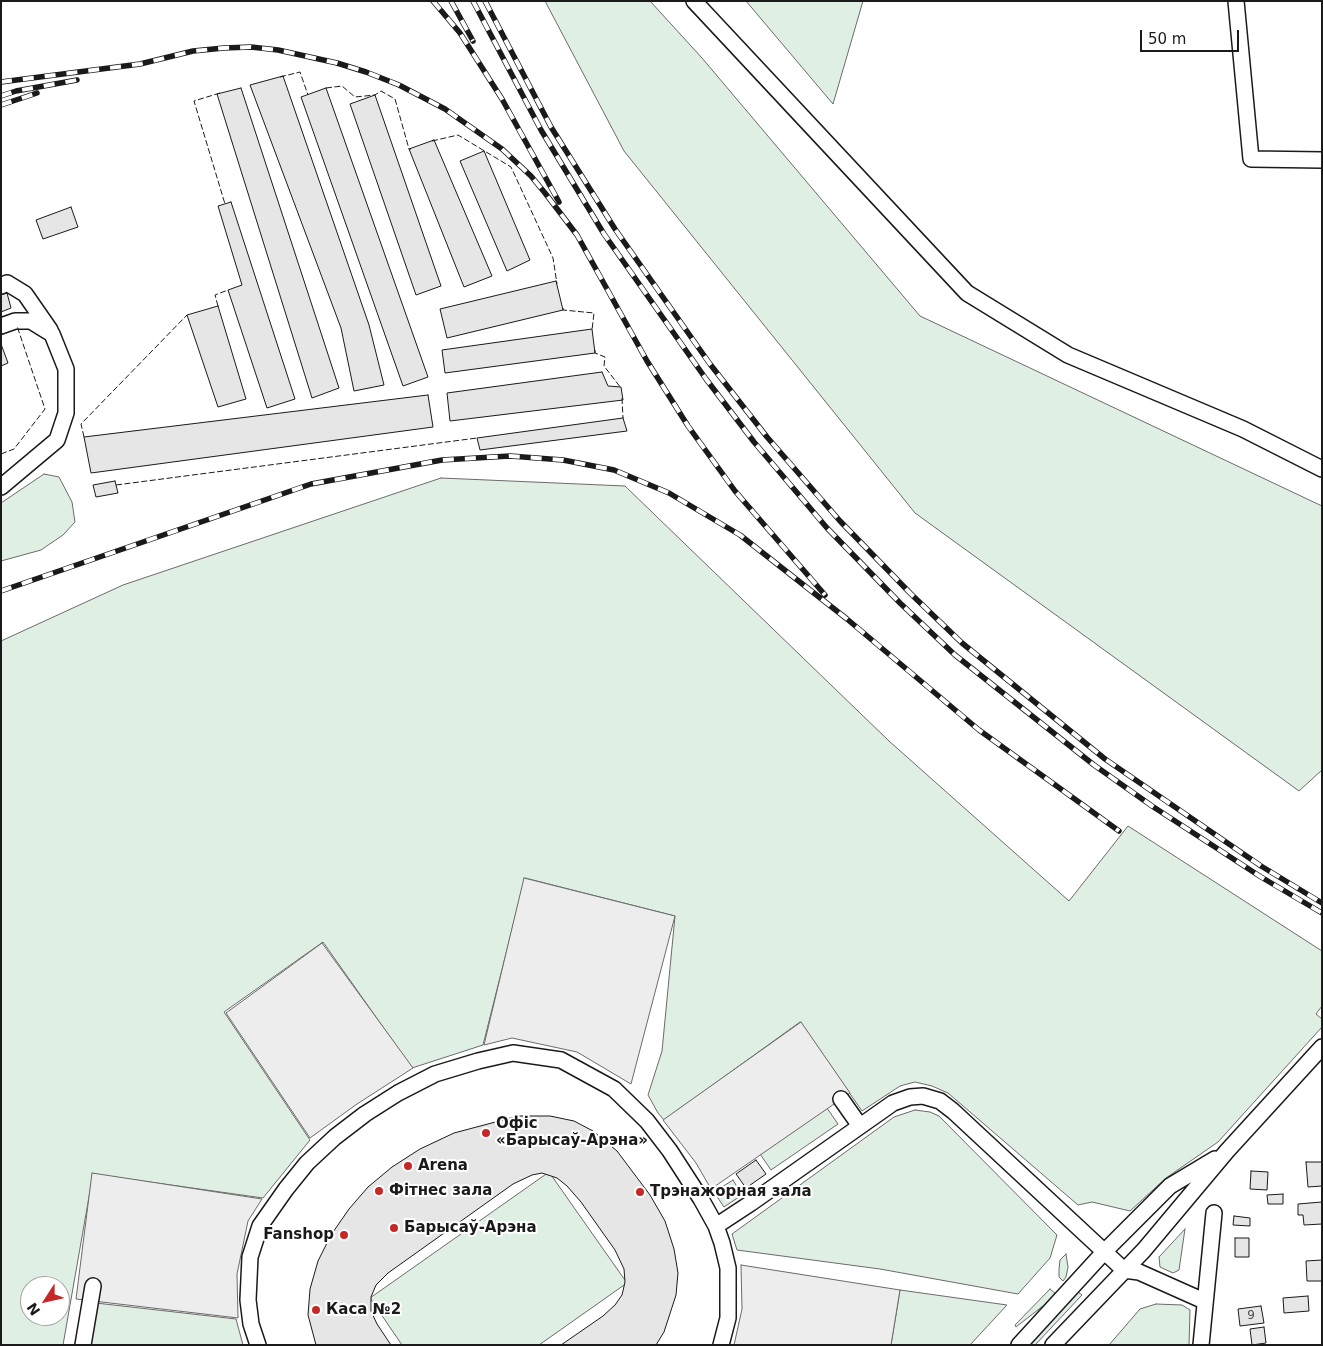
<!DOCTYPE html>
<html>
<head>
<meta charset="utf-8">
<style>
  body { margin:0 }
  #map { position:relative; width:1323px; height:1346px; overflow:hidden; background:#fff; font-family:"DejaVu Sans",sans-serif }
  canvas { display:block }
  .frame { position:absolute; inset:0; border:2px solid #1a1a1a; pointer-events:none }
  .north { position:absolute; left:20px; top:1276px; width:50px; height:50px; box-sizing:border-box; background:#fff; border:1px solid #a3a3a3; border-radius:50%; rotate:235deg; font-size:14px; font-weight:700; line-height:20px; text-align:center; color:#1a1a1a }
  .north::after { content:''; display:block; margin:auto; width:18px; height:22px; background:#c62828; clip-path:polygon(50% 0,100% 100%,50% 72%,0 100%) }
  .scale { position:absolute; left:1140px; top:30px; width:99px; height:22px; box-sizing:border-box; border:2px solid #1a1a1a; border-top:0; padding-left:6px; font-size:15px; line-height:18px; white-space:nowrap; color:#1a1a1a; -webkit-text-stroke:4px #fff; paint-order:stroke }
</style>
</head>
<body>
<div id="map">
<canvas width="1323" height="1346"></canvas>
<div class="frame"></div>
<div class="north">N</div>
<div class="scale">50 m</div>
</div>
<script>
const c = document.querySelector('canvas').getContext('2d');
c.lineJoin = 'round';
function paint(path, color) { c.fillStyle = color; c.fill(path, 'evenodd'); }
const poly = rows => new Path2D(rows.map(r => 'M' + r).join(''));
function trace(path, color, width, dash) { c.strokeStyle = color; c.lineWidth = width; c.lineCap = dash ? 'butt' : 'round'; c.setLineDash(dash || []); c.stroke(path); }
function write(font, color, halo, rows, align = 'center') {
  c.font = font + ' "DejaVu Sans",sans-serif'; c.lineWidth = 4; c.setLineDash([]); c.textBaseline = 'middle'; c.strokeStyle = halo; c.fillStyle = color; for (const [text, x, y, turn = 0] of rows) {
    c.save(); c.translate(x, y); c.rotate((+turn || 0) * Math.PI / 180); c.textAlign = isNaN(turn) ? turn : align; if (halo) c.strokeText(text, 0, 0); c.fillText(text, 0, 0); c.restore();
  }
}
const green = poly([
  [545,1,650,1,702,58,920,316,1322,506,1322,770,1299,791,915,513,624,151,545,1],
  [746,1,863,1,833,104,746,1],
  [44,474,59,477,72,502,75,522,63,535,41,550,1,561,1,503,44,474],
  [441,478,625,486,889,741,1069,901,1128,826,1322,951,1322,1006,1316,1014,1322,1019,1322,1027,1218,1142,1166,1178,1130,1211,1092,1202,1078,1205,948,1093,932,1086,915,1082,900,1086,862,1111,800,1022,664,1120,658,1113,648,1095,662,1051,675,916,525,878,483,1045,412,1068,323,942,224,1012,310,1140,263,1198,93,1174,63,1345,1,1345,1,641,123,585,441,478],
  [30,1286,60,1286,60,1316,30,1316,30,1286],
  [827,1108,838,1124,771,1170,760,1154,827,1108],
  [915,1110,930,1112,939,1116,1057,1235,1050,1258,1018,1294,880,1269,737,1250,732,1234,894,1117,915,1110],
  [549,1172,627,1283,539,1345,402,1345,370,1298,549,1172],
  [733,1180,742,1195,724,1207,714,1192,733,1180],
  [1185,1229,1179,1270,1173,1273,1160,1267,1159,1257,1185,1229],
  [1066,1254,1068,1267,1066,1277,1063,1281,1059,1277,1059,1269,1060,1260,1066,1254],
  [1050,1289,1057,1295,1016,1327,1015,1325,1050,1289],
  [900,1290,1007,1305,970,1345,891,1345,900,1290],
  [1078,1292,1082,1295,1035,1345,1028,1345,1078,1292],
  [96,1303,236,1319,243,1345,90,1345,96,1303],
  [1156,1304,1182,1305,1190,1310,1189,1345,1109,1345,1140,1309,1156,1304]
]);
const parking = poly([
  [524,878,675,916,631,1084,577,1052,512,1038,484,1045,524,878],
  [322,943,413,1068,357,1104,310,1138,226,1013,322,943],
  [801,1022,850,1093,711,1189,696,1163,663,1120,801,1022],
  [92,1173,262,1199,248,1221,237,1274,238,1318,76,1299,92,1173],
  [741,1265,900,1290,891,1345,734,1345,742,1309,741,1265]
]);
const building = poly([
  [283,76,369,325,384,385,354,391,341,328,250,85,283,76],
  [241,88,339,388,312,398,217,94,241,88],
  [326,88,428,377,403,386,301,97,326,88],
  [375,95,441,286,416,295,350,104,375,95],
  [434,140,492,276,464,287,409,149,434,140],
  [484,151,530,260,507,271,460,161,484,151],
  [231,202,295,399,267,408,228,290,242,285,218,206,231,202],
  [71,207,78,227,43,239,36,220,71,207],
  [556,281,563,310,447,338,440,309,556,281],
  [7,293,11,308,1,312,1,295,7,293],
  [218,306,246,399,218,407,187,315,218,306],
  [592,329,595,353,445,373,442,350,592,329],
  [1,344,8,363,1,366,1,344],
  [602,372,608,386,621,387,623,400,450,421,447,393,602,372],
  [428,395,433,427,91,473,84,437,428,395],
  [623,418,627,431,480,450,477,438,623,418],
  [115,481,118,493,96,497,93,485,115,481],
  [518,1116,550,1116,574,1121,593,1131,617,1151,650,1195,665,1221,674,1249,678,1273,676,1295,664,1332,656,1345,561,1345,603,1316,615,1305,622,1295,625,1282,624,1269,615,1250,581,1202,567,1186,557,1178,542,1173,532,1175,513,1184,388,1273,376,1285,371,1297,371,1311,377,1324,391,1345,316,1345,308,1315,310,1289,318,1261,331,1235,349,1209,368,1187,392,1167,420,1149,454,1133,518,1116],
  [756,1160,766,1174,746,1188,736,1174,756,1160],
  [1306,1162,1322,1162,1322,1186,1308,1187,1306,1162],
  [1251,1171,1268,1172,1267,1190,1250,1189,1251,1171],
  [1283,1194,1283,1204,1268,1204,1267,1195,1283,1194],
  [1322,1202,1322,1224,1304,1225,1303,1215,1298,1215,1298,1204,1322,1202],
  [1234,1216,1250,1218,1250,1226,1233,1225,1234,1216],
  [1235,1238,1249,1238,1249,1257,1235,1257,1235,1238],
  [1322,1260,1322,1281,1307,1281,1306,1261,1322,1260],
  [1308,1296,1309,1311,1284,1313,1283,1298,1308,1296],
  [1261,1306,1264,1323,1240,1326,1238,1309,1261,1306],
  [1264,1327,1266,1343,1252,1345,1250,1329,1264,1327]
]);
const minor = poly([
  [694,1,967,293,1068,355,1243,429,1322,469],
  [1236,1,1251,159,1322,160],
  [1,286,7,283,25,294,50,330],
  [1,326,15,321,31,321,52,334,66,369,66,413,57,440,1,487],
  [841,1099,860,1126],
  [716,1226,751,1203,893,1103,910,1097,923,1096,940,1101,953,1111,1124,1270,1139,1272,1204,1301],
  [83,1345,93,1286],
  [258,1345,251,1324,248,1300,250,1257,260,1226,286,1189,307,1163,335,1137,365,1114,398,1093,435,1074,478,1061,513,1053,561,1060,614,1089,647,1121,670,1151,701,1199,716,1226,722,1243,728,1268,728,1318,721,1345],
  [1019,1345,1105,1251,1170,1186,1215,1159],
  [1053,1345,1144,1250,1227,1151,1322,1047],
  [1201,1345,1214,1213]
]);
const rail = poly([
  [433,1,460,33,502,99,559,202],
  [451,1,473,41],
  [473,1,541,130,604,234,706,379,754,442,827,528,900,603,955,655,1094,765,1152,806,1261,877,1322,913],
  [485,1,551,127,615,229,710,364,767,437,840,521,911,594,962,643,1105,759,1261,866,1322,903],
  [1,82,140,64,193,51,224,48,251,47,278,50,337,63,366,72,399,85,445,109,502,149,531,176,545,193,577,235,647,361,688,426,735,491,825,595],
  [1,96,16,91,77,80],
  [1,105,37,93],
  [1,591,311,484,442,460,510,456,563,460,614,470,669,493,740,535,847,619,979,730,1119,831]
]);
const fence = poly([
  [280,77,300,72,308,95],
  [326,88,342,86,355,97,375,95,381,91,395,99,409,149,411,149],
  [220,93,194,101,225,204],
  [432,141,458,135,511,167,553,258,557,284],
  [218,306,215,295,228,290],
  [563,308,563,310,594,313,592,330],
  [595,350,595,353,605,357,604,366,621,388],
  [622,398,623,418],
  [84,437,81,424,187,315],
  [1,454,14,449,45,409,17,326],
  [116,485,477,438]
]);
const markers = [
  [486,1133,5,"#c62828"],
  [408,1166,5,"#c62828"],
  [379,1191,5,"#c62828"],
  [640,1192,5,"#c62828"],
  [394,1228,5,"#c62828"],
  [344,1235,5,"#c62828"],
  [316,1310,5,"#c62828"]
];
const numberNames = [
  ["9",1251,1316]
];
const poiNames = [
  ["Офіс",496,1124],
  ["«Барысаў-Арэна»",496,1141],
  ["Arena",418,1166],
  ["Фітнес зала",389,1191],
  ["Трэнажорная зала",650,1192],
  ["Барысаў-Арэна",404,1228],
  ["Fanshop",334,1235,"right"],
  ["Каса №2",326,1310]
];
paint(green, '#e0efe3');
trace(green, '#6a6a6a', 1);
paint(parking, '#ededed');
trace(parking, '#6a6a6a', 1);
paint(building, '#e6e6e6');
trace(building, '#1a1a1a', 1);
trace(minor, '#1a1a1a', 18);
trace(minor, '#fff', 15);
trace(rail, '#1a1a1a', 5.5);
trace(rail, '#fff', 4, [11]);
trace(fence, '#1a1a1a', 1, [6, 2.5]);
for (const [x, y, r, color] of markers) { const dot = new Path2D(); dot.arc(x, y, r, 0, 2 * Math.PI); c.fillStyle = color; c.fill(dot); trace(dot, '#fff', 2); }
write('12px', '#4d4d4d', null, numberNames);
write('bold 15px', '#1a1a1a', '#fff', poiNames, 'left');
</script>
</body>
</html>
